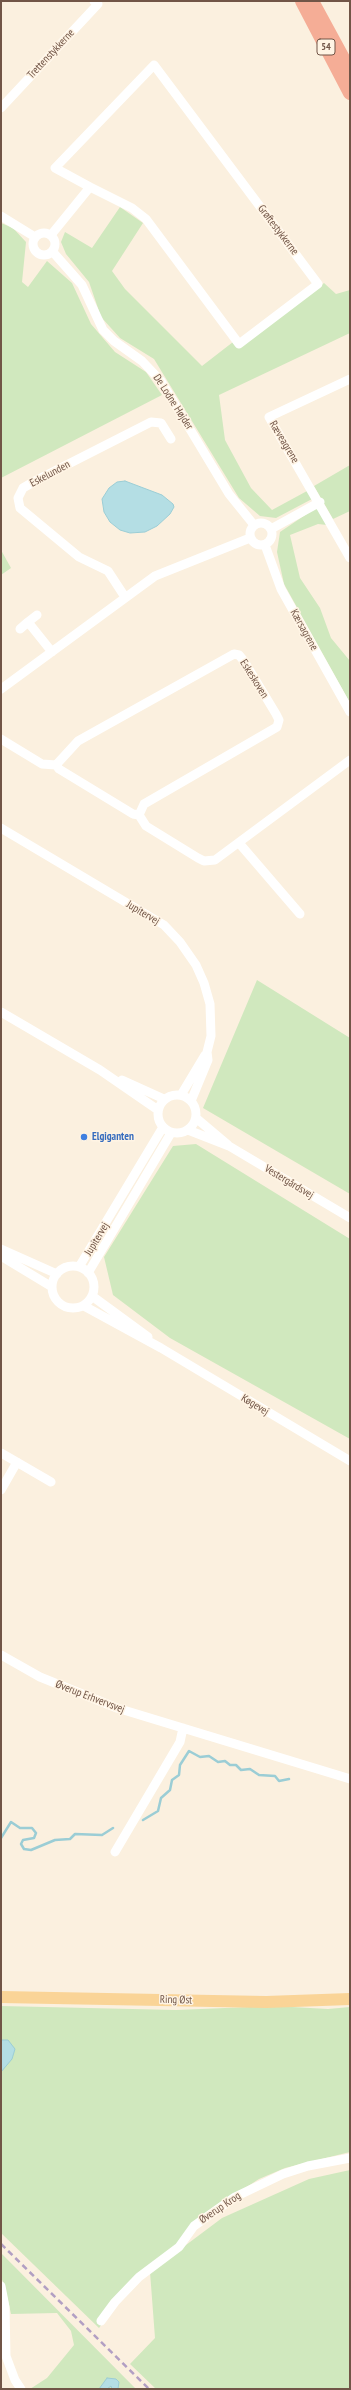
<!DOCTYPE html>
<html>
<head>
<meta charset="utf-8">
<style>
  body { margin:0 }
  #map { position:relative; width:351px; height:2390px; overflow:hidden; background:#fbf0df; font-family:"PT Sans Narrow",sans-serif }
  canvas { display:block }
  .frame { position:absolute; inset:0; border:2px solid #715547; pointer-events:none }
</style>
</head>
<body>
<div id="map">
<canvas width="351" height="2390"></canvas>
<div class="frame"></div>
</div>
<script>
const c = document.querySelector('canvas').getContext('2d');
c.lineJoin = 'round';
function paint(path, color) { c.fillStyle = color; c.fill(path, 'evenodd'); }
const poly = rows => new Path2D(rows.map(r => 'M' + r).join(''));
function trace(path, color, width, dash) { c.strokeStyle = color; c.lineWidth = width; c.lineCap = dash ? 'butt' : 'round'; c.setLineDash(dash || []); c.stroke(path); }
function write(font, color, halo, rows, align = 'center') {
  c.font = font + ' "PT Sans Narrow",sans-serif'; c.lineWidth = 3; c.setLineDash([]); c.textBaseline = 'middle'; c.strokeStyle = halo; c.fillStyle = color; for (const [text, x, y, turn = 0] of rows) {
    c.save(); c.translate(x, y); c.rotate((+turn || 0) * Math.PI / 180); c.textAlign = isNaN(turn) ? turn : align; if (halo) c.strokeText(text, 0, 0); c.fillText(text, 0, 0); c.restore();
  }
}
const green = poly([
  [120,207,143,223,112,271,125,289,202,366,233,342,239,348,324,283,336,294,350,290,350,333,219,395,225,440,251,488,272,510,307,491,312,499,276,518,260,516,239,498,154,359,120,338,101,317,89,282,66,254,61,242,65,232,92,248],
  [1,223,13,228,26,242,22,282,28,287,47,261,72,283,91,324,115,352,146,372,162,395,1,478],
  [350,465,350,511,333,519,314,486],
  [317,507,327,525,318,524,290,535,300,578,320,608,331,638,350,661,350,703,284,584,277,552,280,532],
  [1,550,11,568,1,575],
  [257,980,350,1038,350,1194,203,1108],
  [196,1144,350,1239,350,1439,170,1338,113,1295,104,1257,173,1146],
  [1,2006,176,2010,274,2006,328,2009,350,2007,350,2152,285,2168,259,2179,228,2199,176,2246,139,2275,99,2328,1,2233],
  [350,2170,350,2389,156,2389,130,2364,155,2338,150,2272,222,2218,309,2179],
  [1,2253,136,2389,30,2389,47,2378,74,2345,71,2331,57,2313,11,2314,5,2287,1,2277]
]);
const water = poly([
  [125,481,162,495,173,504,174,507,170,514,157,526,145,532,130,533,120,530,110,522,104,512,102,499,109,488,117,482,125,481],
  [1,2040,8,2040,15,2049,12,2059,1,2072,1,2040],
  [107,2378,116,2379,119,2382,118,2389,112,2389,111,2386,107,2389,99,2389,107,2378]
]);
const stream = poly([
  [143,1820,158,1811,161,1798,170,1790,172,1780,179,1775,180,1765,189,1751,200,1757,209,1756,218,1762,225,1761,230,1765,236,1765,241,1770,250,1769,259,1775,275,1776,279,1781,289,1779],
  [1,1838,11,1822,20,1828,32,1828,36,1833,34,1838,23,1840,21,1844,24,1849,31,1850,55,1840,70,1839,75,1834,102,1835,113,1828]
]);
const minor = poly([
  [1,108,98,4,94,1],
  [1,216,35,237],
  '33 244a11 11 0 1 1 22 0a11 11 0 1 1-22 0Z',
  [51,235,90,187,55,168,154,65,318,284,239,344,146,219,132,208,90,187],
  [52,251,82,285,103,330,114,341,142,361,161,381,229,494,254,525],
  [350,379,269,417,350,558],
  '250 534a11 11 0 1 1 22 0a11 11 0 1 1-22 0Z',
  [271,529,320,502],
  [265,545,281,589,350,712],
  [125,597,108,571,79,557,20,508,18,498,23,488,35,481,151,422,161,423,171,439],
  [37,615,28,622,52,652],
  [20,629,28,622],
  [1,689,155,576,250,538],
  [1,739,42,764,56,765,59,769,133,814,139,815],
  [56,765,78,741,234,654,239,655,244,661,276,714,279,720,277,727,144,804,139,815,146,826,198,858,204,861,215,860,350,760],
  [1,828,164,925,180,942,196,965,204,983,210,1004,211,1036,207,1052,208,1060,191,1101],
  [239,843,300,914],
  [1,1012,100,1070,158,1110],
  [122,1080,164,1099],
  '158 1114a19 19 0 1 1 38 0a19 19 0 1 1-38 0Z',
  [181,1095,205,1055],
  [196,1118,228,1145],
  [188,1130,229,1146,350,1218],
  [1,1249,57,1274],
  [1,1256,52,1287],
  '52 1287a21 21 0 1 1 42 0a21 21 0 1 1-42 0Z',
  [79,1267,163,1127],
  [88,1273,171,1133],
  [92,1296,148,1337],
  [84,1306,161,1348,350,1461],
  [1,1453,51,1482],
  [1,1490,17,1462],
  [1,1655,40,1677,117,1708,350,1779],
  [115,1852,180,1742,183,1728],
  [1,2286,5,2307,6,2356,15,2380,21,2389],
  [101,2321,115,2302,139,2277,179,2247,194,2226,235,2197,283,2174,308,2166,350,2158]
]);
const major = poly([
  [1,1997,266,2002,350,1999]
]);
const highway = poly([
  [302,1,350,93],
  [313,3,350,71]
]);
const rail = poly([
  [1,2244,149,2389]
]);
const markers = [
  [84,1137,4,"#3f7fe0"]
];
const shields = [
  [326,47,18]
];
const shieldNames = [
  ["54",326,47]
];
const streetNames = [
  ["Trettenstykkerne",51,54,-47],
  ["Grøftestykkerne",278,230,53],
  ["De Lodne Højder",173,402,57],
  ["Ræveagrene",284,442,59],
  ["Eskelunden",50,474,-28],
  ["Kærsagrene",304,630,61],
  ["Eskeskoven",254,679,58],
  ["Jupitervej",143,913,31],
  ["Vestergårdsvej",289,1182,31],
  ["Jupitervej",97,1239,-59],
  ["Køgevej",255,1405,31],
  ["Øverup Erhvervsvej",90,1697,21],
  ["Ring Øst",176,2000,1],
  ["Øverup Krog",220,2208,-34]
];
const shopNames = [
  ["Elgiganten",92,1137]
];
paint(green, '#d0e8be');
paint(water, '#b4dee4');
trace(water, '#9bcdd5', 1);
trace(stream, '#9bcdd5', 2.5);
trace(minor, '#fff', 9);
trace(major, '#fad497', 12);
trace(highway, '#f5ad96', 14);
trace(rail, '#b29fc3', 2.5, [6, 4]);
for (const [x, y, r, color] of markers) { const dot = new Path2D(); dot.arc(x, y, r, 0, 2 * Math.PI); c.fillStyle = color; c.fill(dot); trace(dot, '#fff4e4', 1.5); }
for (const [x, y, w] of shields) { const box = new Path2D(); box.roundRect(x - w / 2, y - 8, w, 16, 3); c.fillStyle = '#fff4e4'; c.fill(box); trace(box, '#715547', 1); }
write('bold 10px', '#715547', null, shieldNames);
write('11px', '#715547', '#fff4e4', streetNames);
write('bold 11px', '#366cbe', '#fff4e4', shopNames, 'left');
</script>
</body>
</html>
